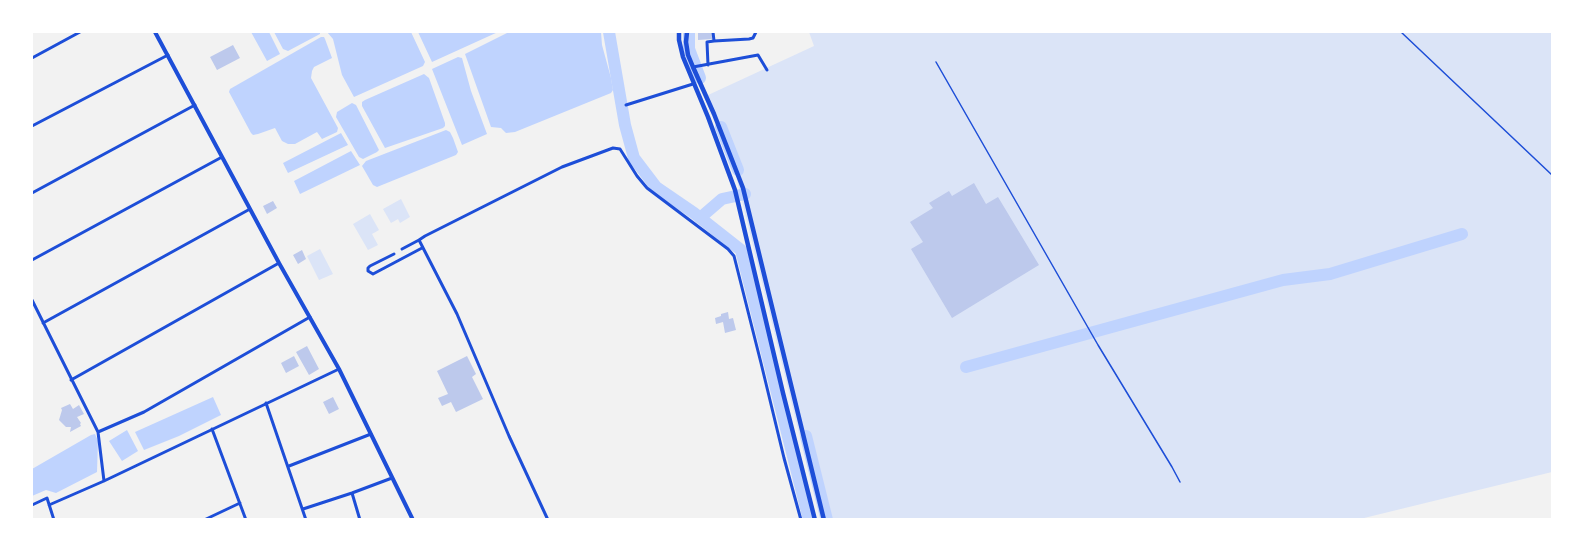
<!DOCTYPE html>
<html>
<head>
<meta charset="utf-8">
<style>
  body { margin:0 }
  #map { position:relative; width:1584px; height:551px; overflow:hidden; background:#f2f2f2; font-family:"Noto Sans",sans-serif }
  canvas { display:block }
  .frame { position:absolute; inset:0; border:33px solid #fff; pointer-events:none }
</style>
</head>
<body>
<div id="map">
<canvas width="1584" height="551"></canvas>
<div class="frame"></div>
</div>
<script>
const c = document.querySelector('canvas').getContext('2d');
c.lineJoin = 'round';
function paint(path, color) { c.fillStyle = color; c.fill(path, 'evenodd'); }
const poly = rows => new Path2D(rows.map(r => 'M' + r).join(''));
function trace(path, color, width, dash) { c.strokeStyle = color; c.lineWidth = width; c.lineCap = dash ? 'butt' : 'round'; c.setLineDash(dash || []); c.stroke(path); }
const green = poly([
  [809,32,1552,32,1552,472,1360,519,820,519,730,152,706,96,814,46],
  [401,199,410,217,400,223,398,219,391,223,383,209],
  [370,214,379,230,372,234,378,245,368,250,353,224],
  [320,249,333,274,319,280,307,256]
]);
const water = poly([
  [251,32,269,32,280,54,267,61],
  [274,32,320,32,320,34,288,51,283,49],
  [327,32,411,32,425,62,423,66,354,97,342,75,333,39],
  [418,32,498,32,432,62],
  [509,32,601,32,602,45,611,78,613,90,611,93,515,132,506,133,501,128,491,127,465,54],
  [321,37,324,37,325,39,332,58,314,67,312,71,311,78,338,128,337,132,322,139,317,132,295,144,288,144,282,141,275,128,258,134,253,135,251,133,229,92,230,89],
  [458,57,462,58,471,91,487,134,462,145,432,69],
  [424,74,429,78,445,123,445,126,443,128,385,148,362,106,362,102,365,100],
  [352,103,356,105,379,150,377,152,363,159,359,157,336,117,337,112],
  [446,130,450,132,453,138,458,152,456,155,377,187,373,185,362,166,366,161],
  [341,133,348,145,288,173,283,163],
  [351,151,360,165,300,194,294,181],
  [213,397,221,415,179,436,144,450,135,432],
  [127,430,138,451,122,461,109,441],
  [95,434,98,441,97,472,56,493,46,490,32,496,32,469,91,435]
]);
const river = poly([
  [609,32,625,125,634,158,656,187,694,213,741,250,809,520],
  [689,32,689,49,700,78],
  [721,127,738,170],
  [700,218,722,199,745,194],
  [966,367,1283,280,1330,274,1462,234],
  [806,436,827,520]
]);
const building = poly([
  [698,32,712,32,712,39,698,40],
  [233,45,240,58,217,70,210,57],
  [974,183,986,204,998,197,1039,265,952,318,911,249,923,242,910,222,933,208,929,203,949,191,952,196],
  [273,201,277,208,267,214,263,206],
  [302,250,306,259,298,264,293,255],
  [728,312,729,319,733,318,736,330,725,333,723,322,716,324,715,318,721,316,721,314],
  [307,346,319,369,309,375,296,352],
  [294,356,299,366,286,373,281,363],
  [467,356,476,374,472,377,483,399,456,412,451,402,442,406,438,398,448,394,437,371],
  [333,397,339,409,329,414,323,402],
  [70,404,73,409,79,405,84,414,77,417,81,423,80,424,81,426,70,432,71,427,66,427,59,420,62,410,61,408]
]);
const service = poly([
  [1401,32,1552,175],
  [936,62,1098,345,1172,467,1180,482]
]);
const minor = poly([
  [714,41,749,39,753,38,756,32],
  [32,58,80,32],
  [708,65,707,42,714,41,713,32],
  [693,67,758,55,767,70],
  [626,105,693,84],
  [32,126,168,55],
  [32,193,195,105],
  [402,249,419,240],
  [394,254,370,266,368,268,368,271,373,274,422,248],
  [32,260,222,157],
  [32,300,98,432,104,481],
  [43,323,250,209],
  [71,380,279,263],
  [266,403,306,520],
  [212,429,246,520],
  [98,432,144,412,310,317],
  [289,466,371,434],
  [352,493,360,520],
  [32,505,47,498,54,520],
  [49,505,104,481,339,369],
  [303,509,352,493,392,478],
  [204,520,240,503],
  [548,520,509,436,457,314,419,240,425,236,562,167,613,148,620,149,637,176,647,188,728,249,734,256,761,363,784,458,801,520]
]);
const secondary = poly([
  [155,32,279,263,339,369,413,520]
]);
const primary = poly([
  [679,32,679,40,683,57,708,117,735,190,783,393,815,520],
  [687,32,686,42,688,55,693,67,714,114,743,188,824,520]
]);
paint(green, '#dbe4f7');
paint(water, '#bfd3fe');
trace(river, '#bfd3fe', 12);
paint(building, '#bdc9ec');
trace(service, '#1d4ed8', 1.5);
trace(minor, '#1d4ed8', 3);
trace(secondary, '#1d4ed8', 4);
trace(primary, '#1d4ed8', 4.5);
</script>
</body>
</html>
